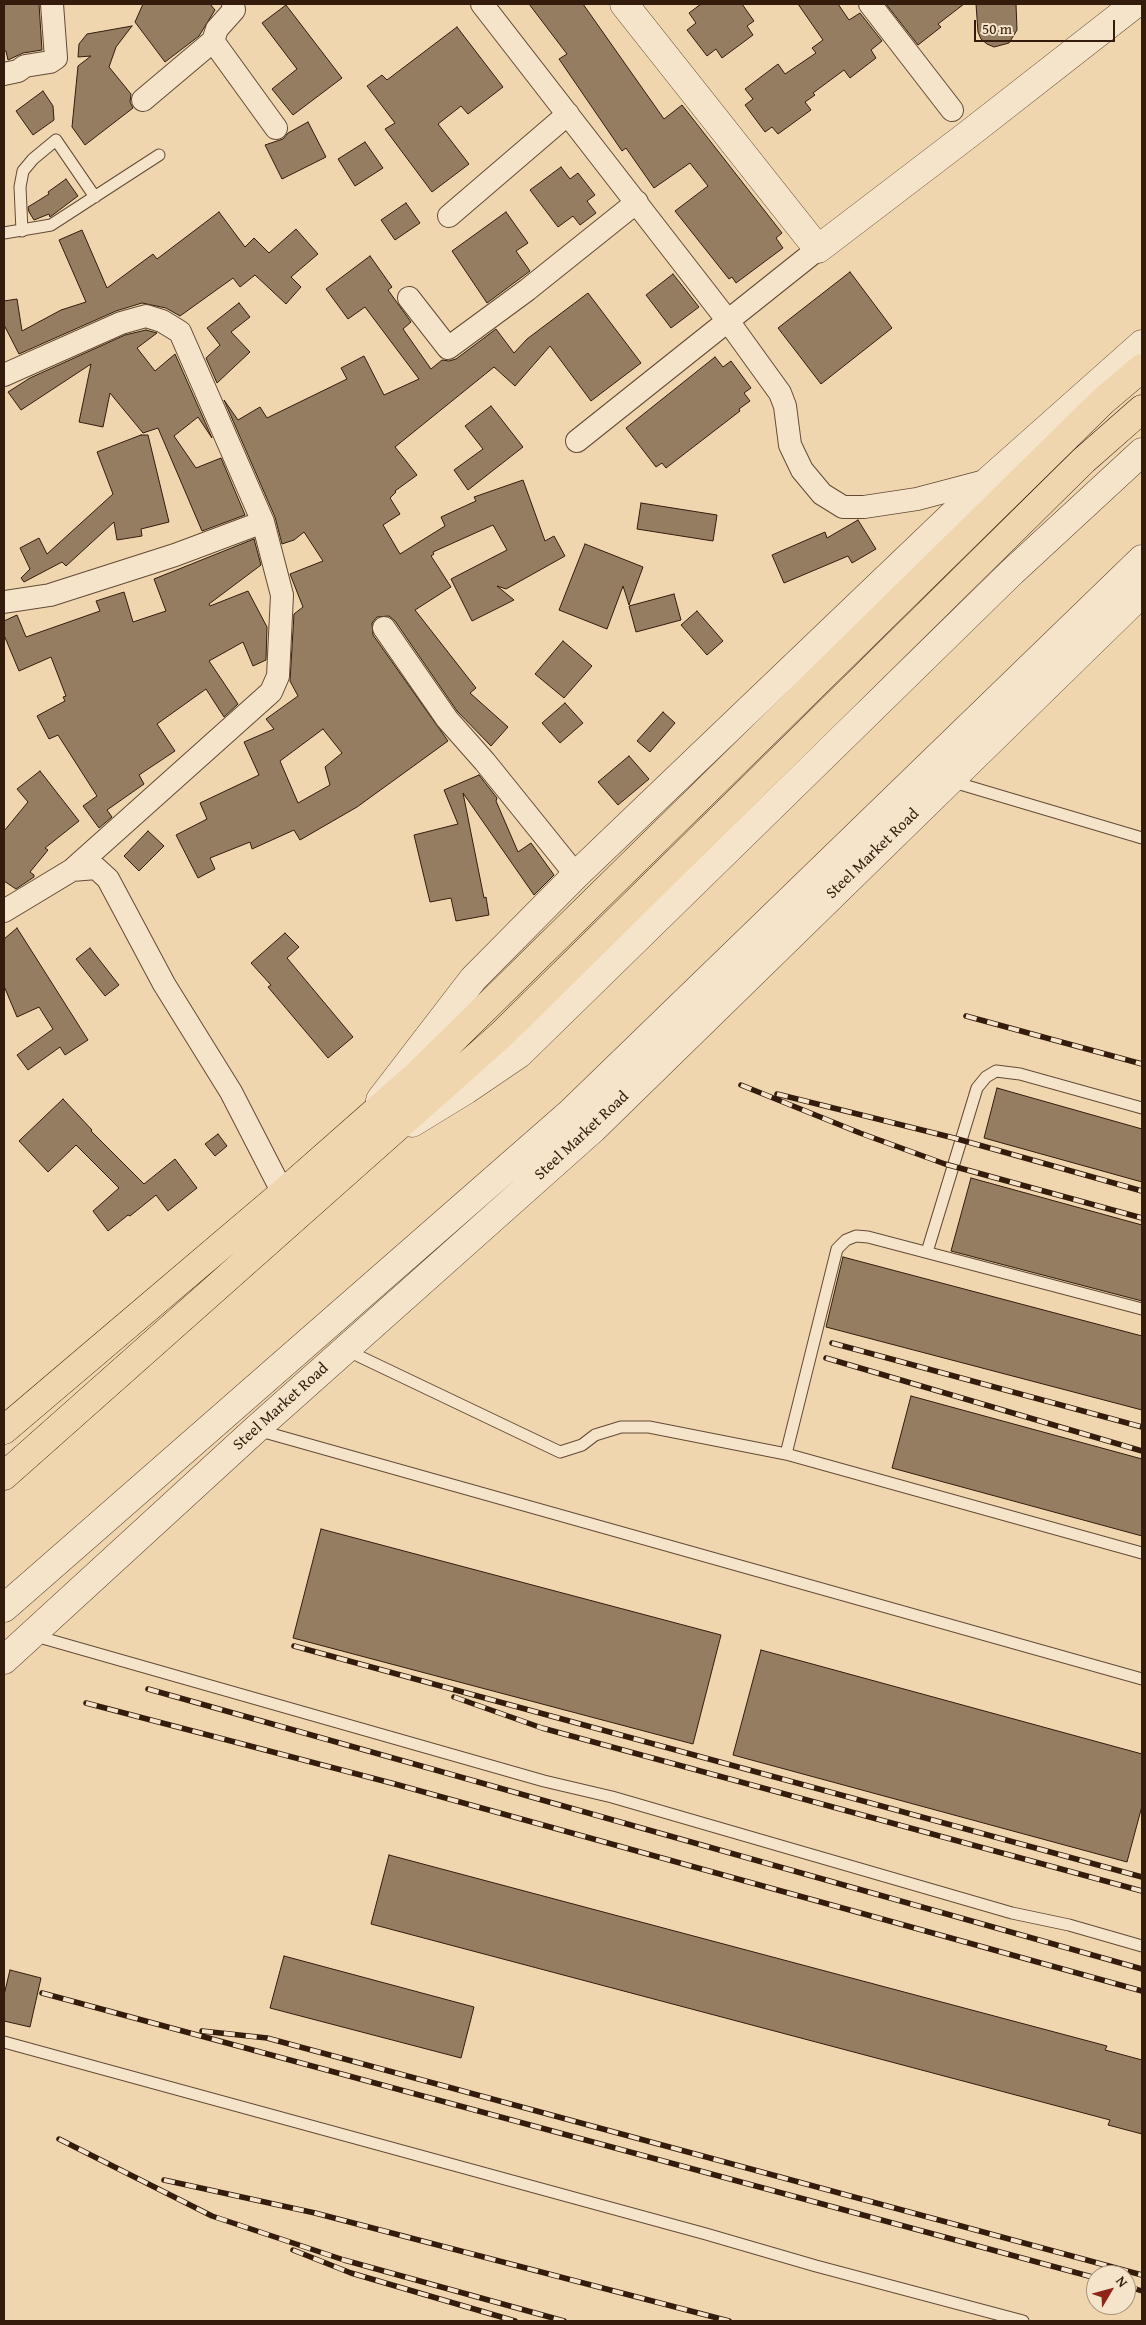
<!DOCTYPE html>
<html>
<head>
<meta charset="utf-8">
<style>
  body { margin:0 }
  #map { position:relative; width:1146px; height:2325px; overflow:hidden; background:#efd6ae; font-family:"Gentium Book Plus",serif }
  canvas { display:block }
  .frame { position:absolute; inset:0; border:5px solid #341c0d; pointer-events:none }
  .north { position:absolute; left:1086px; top:2265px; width:50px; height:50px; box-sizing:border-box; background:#f5e4ca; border:1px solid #a8947e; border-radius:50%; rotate:53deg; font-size:14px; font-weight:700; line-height:20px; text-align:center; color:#341c0d }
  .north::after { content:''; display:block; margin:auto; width:18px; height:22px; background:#8f2418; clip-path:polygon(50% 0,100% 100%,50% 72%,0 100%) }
  .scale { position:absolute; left:974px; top:20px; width:141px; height:22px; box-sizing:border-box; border:2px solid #341c0d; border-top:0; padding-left:6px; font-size:15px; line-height:18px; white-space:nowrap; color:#341c0d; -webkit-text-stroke:4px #f5e4ca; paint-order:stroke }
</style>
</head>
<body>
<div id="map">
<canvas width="1146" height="2325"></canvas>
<div class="frame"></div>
<div class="north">N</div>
<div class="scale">50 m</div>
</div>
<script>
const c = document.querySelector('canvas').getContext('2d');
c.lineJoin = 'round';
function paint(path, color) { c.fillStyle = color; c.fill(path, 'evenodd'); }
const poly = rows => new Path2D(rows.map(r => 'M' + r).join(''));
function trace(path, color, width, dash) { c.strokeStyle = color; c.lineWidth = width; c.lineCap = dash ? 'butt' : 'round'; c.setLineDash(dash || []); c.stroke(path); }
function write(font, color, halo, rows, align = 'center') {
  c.font = font + ' "Gentium Book Plus",serif'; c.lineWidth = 4; c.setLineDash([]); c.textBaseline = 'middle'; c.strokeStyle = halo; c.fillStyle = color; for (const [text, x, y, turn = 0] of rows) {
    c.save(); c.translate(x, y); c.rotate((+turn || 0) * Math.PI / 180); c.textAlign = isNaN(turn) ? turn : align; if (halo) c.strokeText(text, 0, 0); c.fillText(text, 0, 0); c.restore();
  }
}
const building = poly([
  [4,4,39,4,42,50,23,53,8,60,6,51,4,51,4,4],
  [143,4,210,4,215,10,199,36,165,62,135,22,143,4],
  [529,4,583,4,664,119,682,105,782,233,776,238,783,248,736,283,732,277,729,279,675,211,708,186,690,163,654,188,626,148,622,151,559,59,567,54,529,4],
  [701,4,742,4,754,21,747,26,753,35,722,58,716,49,707,56,687,30,696,23,689,13,701,4],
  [798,4,838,4,849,20,860,13,882,41,871,50,876,58,850,78,844,70,813,93,815,95,805,102,811,110,778,134,772,127,765,132,745,105,753,99,745,89,778,64,785,74,816,53,812,48,823,40,798,4],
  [886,4,964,4,938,24,941,27,918,45,886,4],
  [976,4,1016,4,1017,30,1009,43,994,47,987,44,981,39,978,32,976,4],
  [286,5,342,78,293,115,272,89,297,69,262,23,286,5],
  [132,26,116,47,109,67,131,94,130,102,133,108,85,145,72,127,78,66,91,56,78,57,79,44,87,34,132,26],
  [457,27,503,87,468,114,461,106,438,124,469,164,432,192,385,129,395,123,367,86,382,75,387,80,457,27],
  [43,91,53,106,54,120,33,135,16,111,43,91],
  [308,122,326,157,282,179,265,145,283,139,288,133,308,122],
  [365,142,383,168,355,186,338,159,365,142],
  [561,167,570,179,578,173,595,195,587,201,596,213,580,225,573,216,558,227,530,190,561,167],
  [66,179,78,196,50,217,49,214,34,220,29,212,28,207,49,194,48,192,66,179],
  [406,203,420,223,395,240,381,220,406,203],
  [219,212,245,247,254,238,269,253,296,229,318,254,291,277,301,287,286,304,255,275,240,287,233,278,180,316,166,308,142,303,116,311,19,354,4,325,4,301,17,299,22,331,61,310,86,302,59,240,82,230,107,288,153,254,157,259,219,212],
  [506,212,528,243,516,251,530,271,487,303,452,251,506,212],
  [370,256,392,287,388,290,411,322,403,329,431,369,442,360,449,361,456,359,496,329,514,353,527,339,588,293,641,363,591,401,550,346,515,386,494,367,395,447,417,475,395,491,396,492,390,498,400,514,383,525,400,554,445,526,441,517,476,501,474,497,523,480,545,541,554,536,565,556,506,589,497,586,514,600,472,621,451,579,507,550,493,525,433,552,434,554,431,556,451,587,415,610,476,688,470,693,508,727,491,746,457,711,395,621,389,616,377,617,372,623,373,635,448,741,357,807,300,840,294,830,252,849,250,842,210,858,215,869,198,878,176,835,207,819,200,803,259,775,244,742,274,729,266,719,298,696,290,681,294,614,303,607,290,574,323,561,304,532,294,540,282,544,275,517,224,400,238,420,260,407,267,418,347,379,341,368,364,356,384,395,419,379,365,307,348,319,326,289,370,256],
  [323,729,342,753,325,767,330,785,298,803,280,761,323,729],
  [850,272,892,328,821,384,778,328,850,272],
  [673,274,699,307,671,328,646,295,673,274],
  [239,303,250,317,231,332,250,352,217,383,206,358,220,345,207,328,239,303],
  [146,330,157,333,137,348,155,371,175,354,212,438,198,417,174,436,196,468,221,458,245,515,202,531,158,428,143,433,110,393,103,427,79,422,91,364,21,410,8,392,30,378,125,335,146,330],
  [715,357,723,367,731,361,751,388,744,393,750,401,739,409,740,411,666,468,662,463,656,467,626,428,715,357],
  [491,406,523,447,468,490,454,470,483,449,465,426,491,406],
  [141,435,148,435,169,522,141,529,142,536,117,540,114,522,66,566,62,562,24,582,21,578,30,569,20,548,39,538,47,554,113,494,97,452,141,435],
  [641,503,717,515,713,541,637,529,641,503],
  [858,520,876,549,852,563,848,556,784,583,772,555,825,532,827,538,858,520],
  [254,539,261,565,209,604,210,606,248,591,267,627,266,660,253,666,243,642,209,661,238,704,224,717,206,689,157,724,175,751,139,775,144,784,107,810,112,817,99,828,83,806,97,796,58,735,49,739,37,716,65,701,63,697,66,696,51,657,19,671,4,635,4,621,17,615,26,637,100,611,96,601,124,592,133,622,166,611,154,579,254,539],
  [585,544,643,567,629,605,623,586,607,629,559,610,585,544],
  [674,594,681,620,636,632,629,606,674,594],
  [697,611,723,641,707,655,681,625,697,611],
  [563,641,592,666,564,698,535,674,563,641],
  [565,703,583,723,560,743,542,723,565,703],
  [663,712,675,723,650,752,637,741,663,712],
  [629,756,649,779,618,805,598,782,629,756],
  [40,771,79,821,45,848,48,850,30,872,34,875,34,877,16,889,4,881,4,831,28,802,17,789,40,771],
  [479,775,497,798,496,801,518,852,531,843,554,875,534,895,463,793,484,898,486,897,489,915,456,921,451,898,430,902,414,835,458,824,444,790,479,775],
  [148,831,164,846,139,871,124,856,148,831],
  [17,928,88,1040,65,1055,60,1047,28,1070,17,1055,53,1029,39,1007,17,1017,4,986,4,939,17,928],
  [285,933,299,947,287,958,353,1037,328,1058,268,987,271,985,251,963,285,933],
  [90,948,119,985,105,996,76,959,90,948],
  [997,1088,1142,1129,1142,1182,984,1138,997,1088],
  [63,1099,92,1130,91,1131,144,1184,175,1159,197,1188,168,1211,156,1195,130,1216,128,1215,108,1231,93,1211,119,1188,76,1145,48,1172,19,1141,63,1099],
  [218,1134,227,1146,215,1156,205,1144,218,1134],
  [971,1178,1142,1225,1142,1301,951,1251,971,1178],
  [843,1257,1142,1336,1142,1410,826,1327,843,1257],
  [911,1396,1142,1459,1142,1536,892,1468,911,1396],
  [321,1529,721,1635,693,1744,293,1638,321,1529],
  [761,1650,1142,1754,1142,1806,1127,1862,733,1755,761,1650],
  [389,1855,1107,2046,1105,2050,1142,2060,1142,2134,1108,2125,1110,2120,371,1924,389,1855],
  [284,1956,474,2007,461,2058,270,2008,284,1956],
  [10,1970,41,1978,30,2027,4,2021,4,1995,10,1970]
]);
const service = poly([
  [22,231,20,187,23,171,33,159,56,140,95,197],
  [4,233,51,225,159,155],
  [950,781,1142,838],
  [927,1252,977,1088,986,1077,996,1071,1020,1074,1142,1108],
  [346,1350,560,1452,582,1445,595,1435,621,1427,649,1427,786,1454,1142,1553],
  [257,1430,1142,1679],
  [786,1454,837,1249,846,1240,856,1236,868,1237,1142,1309],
  [32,1635,544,1781,612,1797,1012,1913,1069,1925,1142,1946],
  [4,2042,706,2234,816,2266,1023,2321]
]);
const minor = poly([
  [233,4,234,10,217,29,213,41,276,128],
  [482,4,728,321,780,393,785,406,790,445,802,470,822,494,843,507,864,507,917,499,989,480],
  [870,4,952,110],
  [4,74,18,71,25,66,50,62,56,58,52,4],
  [143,100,213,41],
  [449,216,568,114],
  [409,298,448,348,527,290,637,202],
  [4,375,121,323,146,316,162,321,180,332,263,522],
  [577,441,818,249],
  [4,602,50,595,175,555,263,522,282,595,278,676,271,692,72,870],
  [384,628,447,719,485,762,576,875],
  [4,911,72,870,96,868,108,879,164,984,231,1092,283,1193]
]);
const tertiary = poly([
  [624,4,818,249,970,133,1135,4],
  [380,1100,473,979,576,875,989,480,1142,344],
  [412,1123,466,1090,519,1054,1012,572,1142,452],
  [4,1608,570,1113,1142,559],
  [4,1660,255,1430,593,1129,1142,593]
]);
const trunk = poly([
  [4,1430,283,1193,417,1075,1103,401,1142,368],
  [4,1476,502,1034,1084,460,1142,409]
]);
const rail = poly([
  [966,1016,1142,1064],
  [741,1085,860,1133,945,1164,1142,1218],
  [777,1094,954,1138,1142,1191],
  [832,1343,1142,1427],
  [826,1358,1142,1451],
  [294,1646,1142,1877],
  [148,1689,1142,1969],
  [454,1697,542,1728,1142,1891],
  [86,1703,395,1784,1142,1991],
  [42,1993,1096,2278],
  [202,2031,267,2038,1142,2275],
  [59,2139,212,2216,344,2260,564,2321],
  [164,2180,315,2213,729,2321],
  [293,2250,351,2273,515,2321],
  [1126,2286,1142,2291]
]);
const streetNames = [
  ["Steel Market Road",873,854,-44],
  ["Steel Market Road",582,1136,-43],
  ["Steel Market Road",281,1407,-42]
];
paint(building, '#957d61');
trace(building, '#341c0d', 1);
trace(service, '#634a35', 13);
trace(minor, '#634a35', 24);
trace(tertiary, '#634a35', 29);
trace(trunk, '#341c0d', 29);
trace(service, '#f5e4ca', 11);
trace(minor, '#f5e4ca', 22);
trace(tertiary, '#f5e4ca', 28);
trace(trunk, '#efd6ae', 28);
trace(rail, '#341c0d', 5.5);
trace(rail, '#f5e4ca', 4, [11]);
write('16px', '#341c0d', '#f5e4ca', streetNames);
</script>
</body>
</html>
